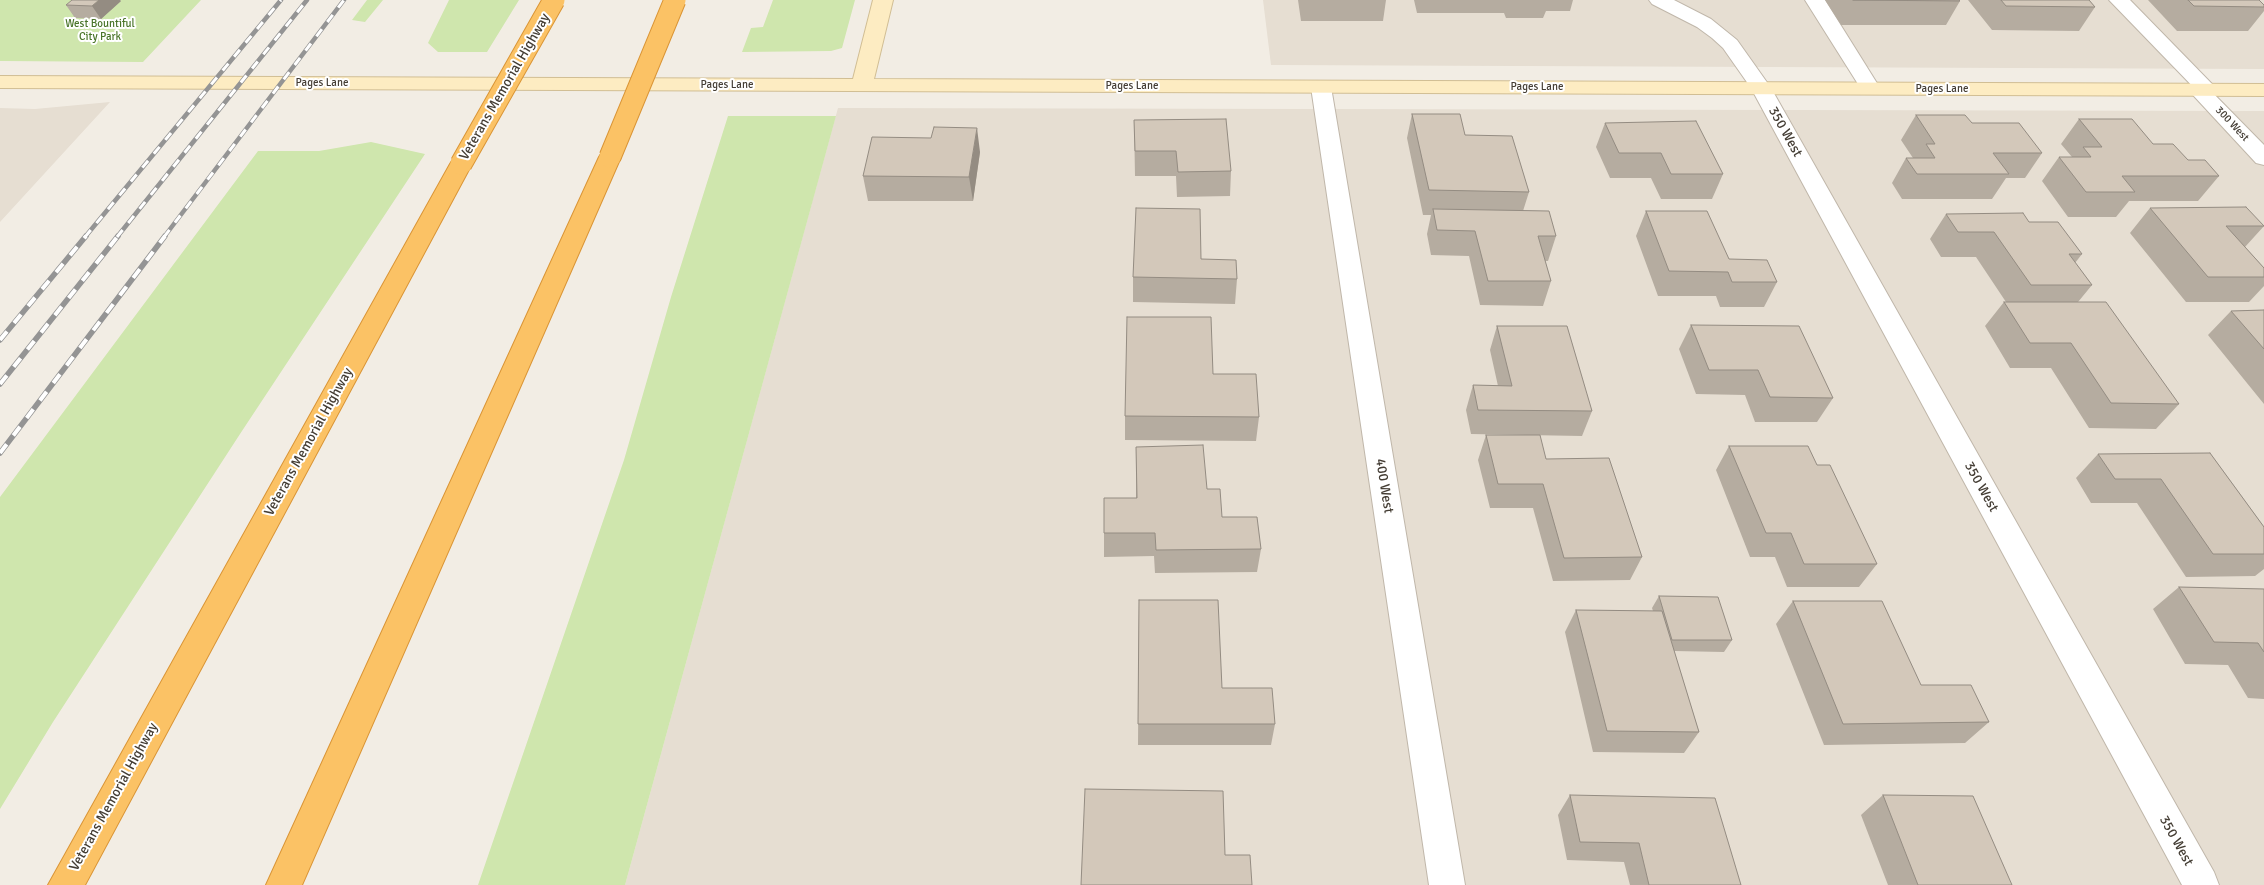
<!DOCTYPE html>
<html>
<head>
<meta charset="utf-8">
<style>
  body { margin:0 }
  canvas { display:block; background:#f2ede4 }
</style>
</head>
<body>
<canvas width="2264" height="885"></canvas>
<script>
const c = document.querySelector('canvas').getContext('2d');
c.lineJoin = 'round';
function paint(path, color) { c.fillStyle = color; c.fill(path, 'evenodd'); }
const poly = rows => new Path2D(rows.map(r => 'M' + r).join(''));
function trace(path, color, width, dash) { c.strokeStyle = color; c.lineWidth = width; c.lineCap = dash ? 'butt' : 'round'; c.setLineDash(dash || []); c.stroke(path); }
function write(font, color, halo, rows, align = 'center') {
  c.font = font + ' Signika,sans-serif'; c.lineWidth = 4; c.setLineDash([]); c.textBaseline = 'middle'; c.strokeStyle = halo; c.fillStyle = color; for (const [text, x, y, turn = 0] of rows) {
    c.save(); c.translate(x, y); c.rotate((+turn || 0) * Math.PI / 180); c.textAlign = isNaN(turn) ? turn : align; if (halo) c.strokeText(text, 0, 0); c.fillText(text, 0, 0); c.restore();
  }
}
const residential = poly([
  [1263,0,2264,0,2264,69,1271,65],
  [110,102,0,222,0,108,35,109],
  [838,108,2264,111,2264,885,625,885]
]);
const green = poly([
  [0,0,201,0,143,62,0,61],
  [367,0,383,0,365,22,352,20],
  [449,0,519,0,487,52,438,52,428,43],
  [773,0,855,0,842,48,831,51,742,52,751,28,763,27],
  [728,116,836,116,625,885,478,885,624,460,671,297],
  [371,142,425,154,240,434,53,722,0,809,0,497,258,151,319,151]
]);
const lane = poly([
  [1805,0,1825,0,1880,88,1877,92,1870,94,1863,92,1805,0],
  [2109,0,2130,0,2214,86,2217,90,2214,94,2207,96,2200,94,2109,0]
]);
const street = poly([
  [1649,0,1674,0,1711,19,1737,40,1771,88,2214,872,2219,885,2182,885,1751,88,1723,48,1712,38,1697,27,1652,4,1649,0],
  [1321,81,1328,83,1331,87,1465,885,1429,885,1311,87,1314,83,1321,81],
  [2199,84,2206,86,2264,145,2264,165,2256,163,2192,94,2189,90,2192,86,2199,84]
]);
const secondary = poly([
  [873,0,893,0,874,79,2264,84,2264,96,0,88,0,76,853,79,873,0]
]);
const highway = poly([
  [610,150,618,152,621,157,302,885,266,885,599,157,602,152,610,150],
  [461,157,469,159,472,164,85,885,48,885,450,164,453,159,461,157]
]);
const railFar1 = poly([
  [85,237,281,0],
  [117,237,307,0],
  [164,237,344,0]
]);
const rail = poly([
  [0,340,86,236],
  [0,384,118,236],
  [0,453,165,236]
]);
const highwayBridge = poly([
  [610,157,675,0],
  [461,164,554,0]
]);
const wall = poly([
  [1298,0,1386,0,1383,21,1301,21],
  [1414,0,1573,0,1570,11,1546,11,1543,18,1506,18,1504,13,1417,13],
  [1825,0,1959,0,1960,1,1946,25,1841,25],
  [1968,0,2089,0,2095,7,2079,31,1992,30],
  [2148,0,2259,0,2264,5,2264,11,2248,31,2177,31],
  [121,1,101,19,75,18,66,5],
  [1412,114,1465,135,1529,192,1523,211,1556,236,1548,261,1545,261,1551,281,1543,306,1480,305,1469,256,1431,255,1427,234,1431,215,1423,215,1407,138],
  [1916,115,1972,123,2042,153,2025,178,2006,178,1992,199,1902,199,1892,183,1906,158,1913,158,1901,140],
  [2079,119,2153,144,2219,176,2198,201,2129,201,2116,217,2068,217,2042,181,2059,157,2072,157,2061,144],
  [1134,120,1231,171,1230,196,1177,197,1176,176,1135,176],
  [1605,123,1723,174,1712,199,1661,199,1651,178,1610,178,1596,147],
  [980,152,973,201,868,201,863,176],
  [2150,208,2264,226,2245,247,2264,268,2264,286,2249,302,2186,302,2130,233],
  [1646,211,1729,259,1777,282,1764,307,1720,307,1716,296,1658,296,1636,236],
  [1946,214,2029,222,2082,254,2075,263,2092,285,2078,302,2179,404,2156,429,2089,428,2051,368,2010,368,1985,326,2004,302,2006,302,1976,257,1941,257,1930,239],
  [1201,259,1237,279,1235,304,1133,302,1133,277],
  [2264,310,2264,404,2208,335,2231,311],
  [1691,325,1833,398,1817,422,1755,422,1745,395,1696,394,1679,349],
  [1497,326,1592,411,1582,436,1471,434,1466,410,1473,385,1498,386,1490,350],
  [1213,374,1259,417,1256,441,1125,440,1125,416],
  [1486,435,1546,459,1642,557,1630,580,1553,581,1533,508,1490,508,1478,460],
  [1729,446,1817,465,1877,564,1859,587,1787,587,1775,557,1750,557,1716,470],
  [1136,447,1207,489,1222,517,1261,549,1257,572,1155,573,1154,556,1104,557,1104,533,1136,498],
  [2210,453,2264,527,2264,569,2255,576,2186,577,2137,503,2091,503,2076,478,2098,454],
  [2179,587,2264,589,2264,699,2248,698,2228,665,2185,664,2153,609],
  [1659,596,1732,640,1724,652,1674,651,1699,732,1684,753,1593,752,1565,632,1576,610,1653,611,1652,608],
  [1139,600,1222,688,1275,724,1271,745,1138,745],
  [1793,601,1921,685,1989,722,1965,743,1824,745,1776,624],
  [1570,795,1741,885,1630,885,1624,862,1567,860,1558,815],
  [1883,795,2012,885,1888,885,1861,815]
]);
const shadedWall = poly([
  [99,0,120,0,121,1,101,19,92,6],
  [977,128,980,152,973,201,969,177]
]);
const building = poly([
  [72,0,99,0,92,6,66,5,72,0],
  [1853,0,1959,0,1960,1,1853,0],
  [2001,0,2089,0,2095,7,2006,6,2001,0],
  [2188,0,2259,0,2264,5,2264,7,2194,6,2188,0],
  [1412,114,1460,114,1465,135,1512,136,1529,192,1429,190,1412,114],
  [1916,115,1965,115,1972,123,2019,123,2042,153,1993,153,2009,174,1917,174,1906,158,1935,158,1926,144,1935,144,1916,115],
  [1226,119,1231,171,1178,172,1176,151,1135,151,1134,120,1226,119],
  [2079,119,2132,119,2153,144,2173,144,2188,160,2205,160,2219,176,2122,176,2135,192,2086,192,2059,157,2091,157,2083,147,2102,147,2079,119],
  [1696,121,1723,174,1671,174,1661,153,1619,153,1605,123,1696,121],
  [934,127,977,128,969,177,863,176,872,137,931,138,934,127],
  [2246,207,2264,226,2226,226,2264,268,2264,277,2208,277,2150,208,2246,207],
  [1136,208,1200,209,1201,259,1236,260,1237,279,1133,277,1136,208],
  [1433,209,1549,211,1556,236,1538,236,1551,281,1488,281,1475,231,1437,230,1433,209],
  [1646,211,1707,211,1729,259,1767,260,1777,282,1732,282,1728,272,1669,271,1646,211],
  [2023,213,2029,222,2058,222,2082,254,2069,254,2092,285,2031,285,1994,232,1958,232,1946,214,2023,213],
  [2004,302,2106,302,2179,404,2111,403,2071,343,2030,343,2004,302],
  [2264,310,2264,349,2231,311,2264,310],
  [1127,317,1211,317,1213,374,1256,374,1259,417,1125,416,1127,317],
  [1691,325,1799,326,1833,398,1770,397,1758,370,1709,370,1691,325],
  [1497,326,1567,326,1592,411,1478,410,1473,385,1512,386,1497,326],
  [1486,435,1540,435,1546,459,1609,458,1642,557,1564,558,1543,484,1498,484,1486,435],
  [1203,445,1207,489,1220,489,1222,517,1257,517,1261,549,1156,550,1155,533,1104,533,1104,498,1137,498,1136,447,1203,445],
  [1729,446,1808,446,1817,465,1830,465,1877,564,1804,564,1791,533,1766,533,1729,446],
  [2210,453,2264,527,2264,554,2213,554,2161,479,2115,479,2098,454,2210,453],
  [2179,587,2264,589,2264,652,2258,643,2214,642,2179,587],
  [1659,596,1718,597,1732,640,1672,640,1659,596],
  [1139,600,1218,600,1222,688,1272,688,1275,724,1138,724,1139,600],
  [1793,601,1882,601,1921,685,1971,685,1989,722,1843,724,1793,601],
  [1576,610,1662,611,1699,732,1607,731,1576,610],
  [1085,789,1223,791,1225,855,1250,855,1252,885,1081,885,1085,789],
  [1570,795,1715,798,1741,885,1649,885,1639,843,1580,842,1570,795],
  [1883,795,1973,796,2012,885,1918,885,1883,795]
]);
const farParknames = [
  ["West Bountiful",100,24],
  ["City Park",100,37]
];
const farStreetnames = [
  ["Pages Lane",322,83],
  ["Pages Lane",727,85],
  ["Pages Lane",1132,86],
  ["Pages Lane",1537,87],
  ["Pages Lane",1942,89],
  ["300 West",2232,124,47]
];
const streetNames = [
  ["Veterans Memorial Highway",505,87,-60],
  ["350 West",1785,132,61],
  ["Veterans Memorial Highway",309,442,-61],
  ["400 West",1384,486,81],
  ["350 West",1981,487,61],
  ["Veterans Memorial Highway",114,797,-61],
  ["350 West",2176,841,61]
];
paint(residential, '#e6ded2');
paint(green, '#cfe6ad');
trace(lane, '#c0b7aa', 2);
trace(street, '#c0b7aa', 2);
trace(secondary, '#d1be94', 2);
trace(highway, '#da9536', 2);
paint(lane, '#fff');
paint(street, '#fff');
paint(secondary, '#fdecc2');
paint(highway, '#fbc265');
trace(railFar1, '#949494', 4.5);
trace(rail, '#949494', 5.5);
trace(railFar1, '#fff', 3, [9]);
trace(rail, '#fff', 4, [11]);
trace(highwayBridge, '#da9536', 23, []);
trace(highwayBridge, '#fbc265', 21);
paint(wall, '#b5aca0');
paint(shadedWall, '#948c82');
paint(building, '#d3c8ba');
trace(building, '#948c82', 1);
write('11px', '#497429', '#fff', farParknames);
write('11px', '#443d34', '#fff', farStreetnames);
write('14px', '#443d34', '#fff', streetNames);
</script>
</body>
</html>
